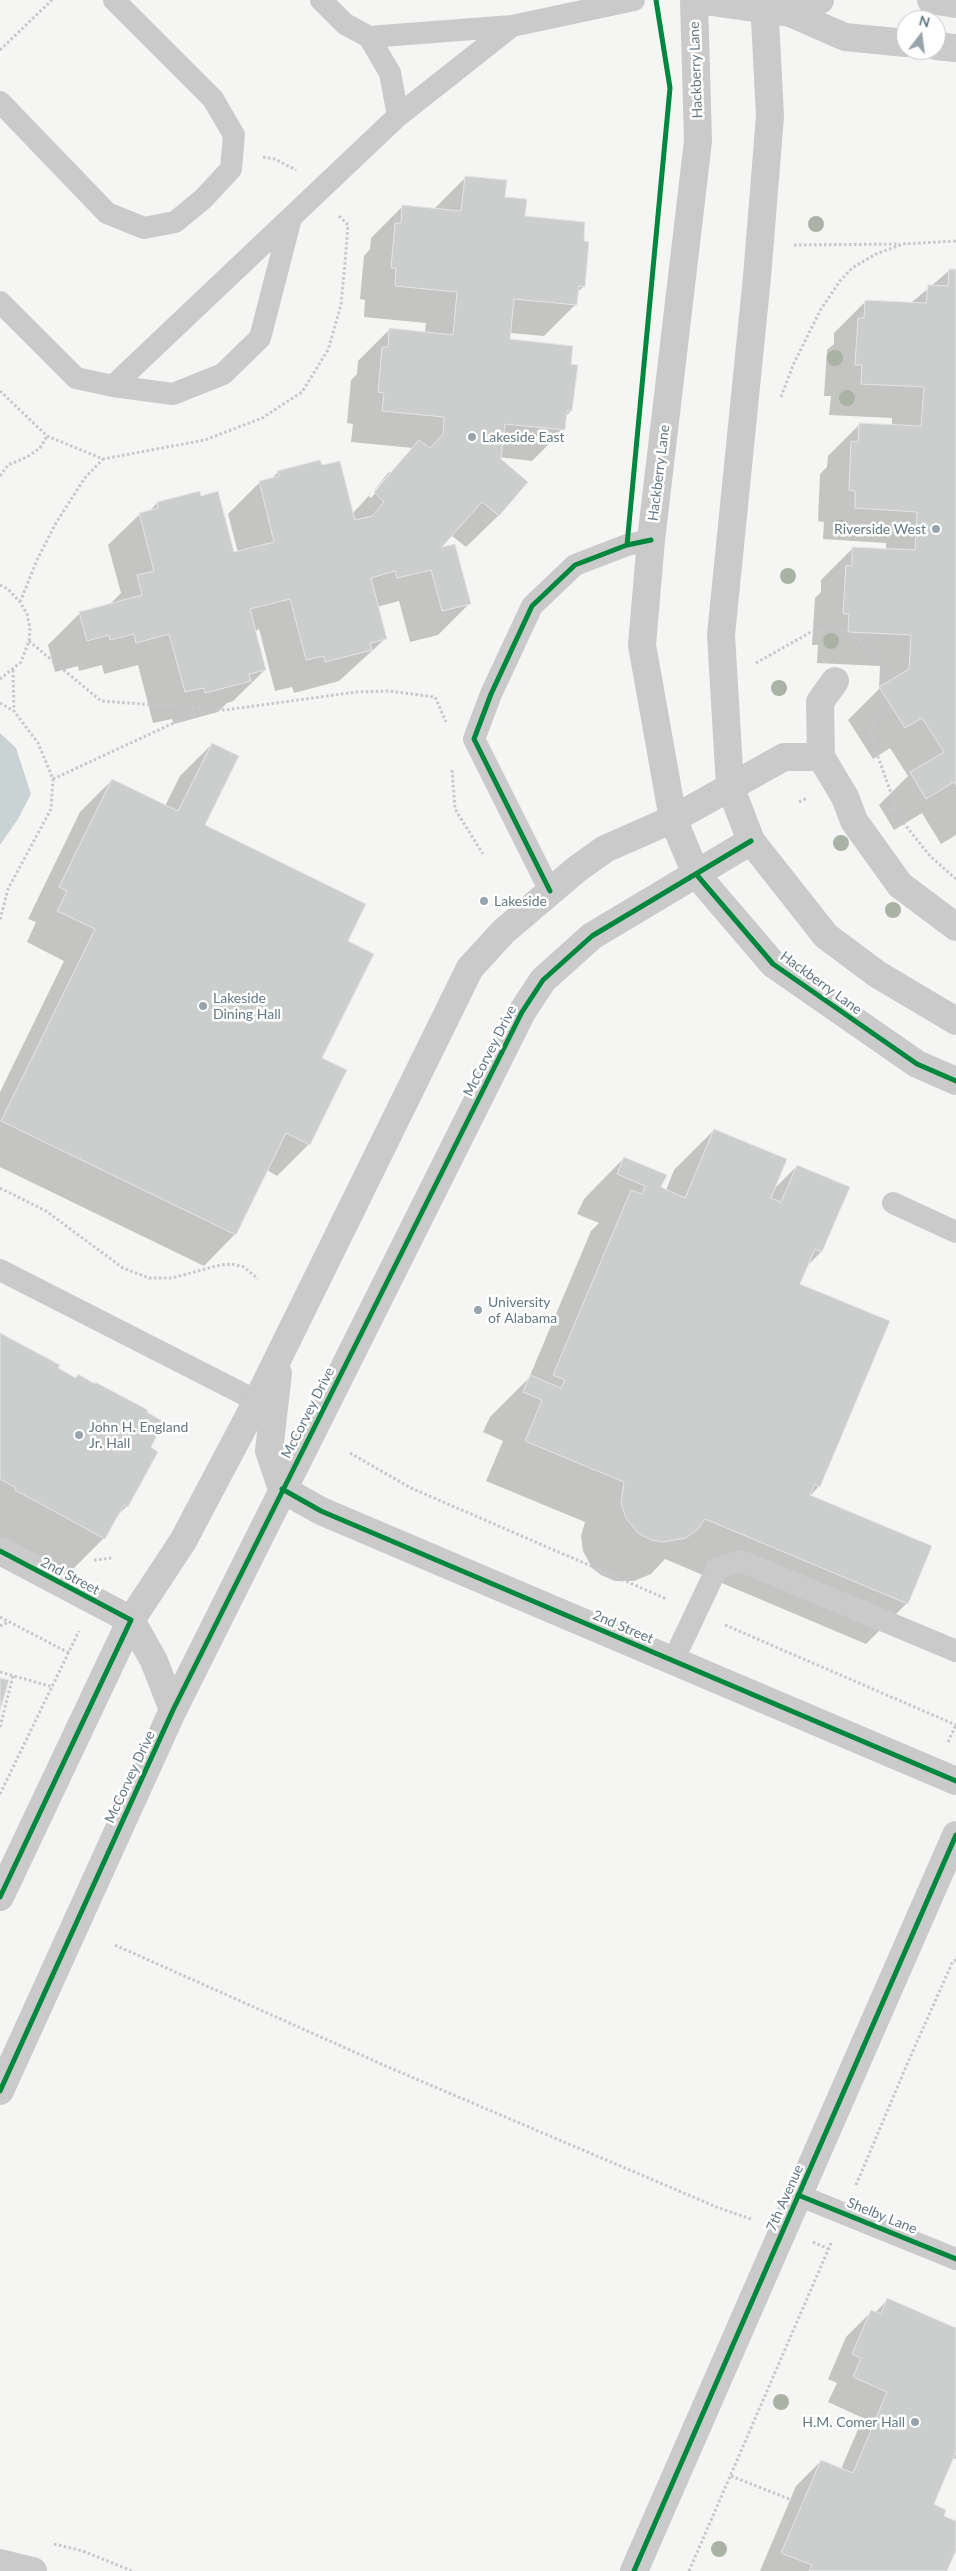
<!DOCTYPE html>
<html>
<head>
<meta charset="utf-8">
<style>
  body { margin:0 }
  #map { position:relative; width:956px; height:2571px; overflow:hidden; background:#f5f5f4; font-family:Lato,sans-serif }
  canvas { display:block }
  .north { position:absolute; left:896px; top:10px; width:50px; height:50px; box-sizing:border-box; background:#fff; border:1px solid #c1c9ce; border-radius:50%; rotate:15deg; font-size:14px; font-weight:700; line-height:20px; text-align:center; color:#657884 }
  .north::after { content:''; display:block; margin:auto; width:18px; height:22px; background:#97a4ab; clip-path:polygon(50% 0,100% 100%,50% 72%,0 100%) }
</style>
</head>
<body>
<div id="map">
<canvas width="956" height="2571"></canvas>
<div class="north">N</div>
</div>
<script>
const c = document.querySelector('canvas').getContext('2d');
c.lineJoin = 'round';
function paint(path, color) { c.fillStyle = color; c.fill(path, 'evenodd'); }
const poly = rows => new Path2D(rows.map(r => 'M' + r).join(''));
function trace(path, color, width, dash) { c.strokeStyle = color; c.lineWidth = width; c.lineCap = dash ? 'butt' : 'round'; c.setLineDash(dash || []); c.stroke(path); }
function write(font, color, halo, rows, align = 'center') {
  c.font = font + ' Lato,sans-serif'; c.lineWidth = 5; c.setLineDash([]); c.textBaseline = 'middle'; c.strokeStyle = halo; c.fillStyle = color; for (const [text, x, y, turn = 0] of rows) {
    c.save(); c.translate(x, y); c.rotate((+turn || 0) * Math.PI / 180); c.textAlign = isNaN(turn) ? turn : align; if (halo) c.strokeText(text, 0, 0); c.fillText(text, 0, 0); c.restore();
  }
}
const water = poly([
  [0,733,16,748,31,794,18,819,0,845]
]);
const shadow = poly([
  [466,177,504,198,524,217,584,286,577,293,576,304,544,336,510,333,509,340,570,365,571,411,565,417,564,429,532,461,498,457,526,482,498,516,466,547,451,535,439,549,469,604,438,635,410,642,399,601,377,607,385,639,339,681,294,693,292,687,275,691,259,629,255,631,265,670,233,701,227,703,218,712,174,724,172,719,153,723,138,665,104,674,102,665,79,671,78,666,55,672,48,645,80,613,109,605,121,593,108,545,140,514,150,511,157,503,233,554,238,553,228,514,260,482,271,479,278,472,352,514,413,448,351,442,353,424,347,423,351,380,357,374,358,361,390,329,425,333,426,323,364,317,365,300,360,299,364,256,370,249,371,238,403,206,434,209],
  [389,472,391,474,371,498,369,496],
  [950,270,956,270,956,835,941,844,922,813,894,830,879,805,908,776,890,748,873,759,848,720,879,689,880,666,817,663,818,645,812,645,815,598,821,592,821,580,853,548,886,550,886,543,823,539,824,522,818,521,820,474,827,467,828,456,859,425,892,426,892,418,829,415,831,396,824,396,827,350,834,344,834,333,866,301,911,303],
  [212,744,203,826,346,941,321,1059,309,1144,277,1176,267,1170,235,1234,204,1266,0,1167,0,1092,64,961,27,942,36,922,28,919,80,812,112,780,165,806,180,776],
  [714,1130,772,1191,797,1166,848,1187,821,1252,807,1266,799,1285,819,1486,810,1496,907,1603,866,1644,665,1559,651,1574,634,1581,615,1581,601,1575,592,1568,583,1551,581,1536,585,1522,486,1481,503,1441,483,1432,490,1417,529,1378,591,1231,599,1223,577,1214,584,1199,624,1158,666,1190,674,1170],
  [0,1335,75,1379,96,1383,149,1448,127,1506,115,1518,104,1538,64,1578,0,1544],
  [887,2300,956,2329,956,2459,952,2458,932,2505,942,2516,956,2522,956,2547,946,2571,760,2571,796,2486,821,2461,841,2469,863,2418,828,2402,837,2383,828,2379,846,2337,872,2311,875,2313]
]);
const building = poly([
  [465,176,507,180,505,197,527,199,525,216,585,222,584,241,589,242,585,287,579,286,577,305,514,299,510,339,573,346,571,364,578,365,572,411,567,411,565,430,505,424,501,459,528,482,499,516,482,502,442,547,455,544,471,604,442,611,431,570,397,578,395,571,371,578,387,639,370,643,372,650,325,662,324,656,306,660,290,599,250,609,266,670,249,674,251,681,205,693,204,688,185,692,169,634,136,643,134,634,110,640,109,635,87,641,79,612,142,595,137,575,154,571,139,513,158,508,157,502,200,491,201,496,218,491,234,552,274,542,259,481,279,476,277,471,320,460,322,465,340,461,355,520,372,516,384,502,374,492,419,440,430,448,443,434,444,417,382,411,384,393,378,392,382,347,388,347,389,328,453,335,457,292,395,286,396,268,391,268,395,223,401,223,402,205,461,211,465,176],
  [949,269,956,269,956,785,954,782,926,799,910,772,944,752,922,718,905,728,879,687,909,669,911,635,848,632,849,614,843,614,846,565,852,566,852,547,915,550,917,512,855,508,855,491,849,490,851,441,858,442,859,423,921,426,924,387,861,384,862,365,855,365,858,318,864,318,865,300,926,303,928,285,948,286,949,269],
  [212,743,239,756,205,825,366,904,348,941,374,954,322,1058,347,1070,310,1145,286,1133,236,1235,1,1121,95,929,57,911,67,891,59,887,112,779,178,811,212,743],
  [714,1129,787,1159,771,1198,781,1202,797,1165,850,1187,822,1252,815,1249,800,1284,890,1321,820,1487,815,1484,810,1495,932,1546,908,1604,705,1519,698,1529,686,1538,663,1542,651,1540,638,1533,626,1518,621,1503,624,1482,525,1441,542,1400,523,1392,530,1375,561,1388,565,1380,553,1375,631,1190,642,1194,645,1186,617,1174,624,1157,667,1175,661,1187,685,1198,714,1129],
  [0,1333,60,1365,58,1368,76,1378,78,1374,95,1384,95,1382,148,1410,147,1412,164,1422,151,1447,158,1452,128,1507,124,1505,105,1539,15,1490,16,1488,0,1479,0,1333],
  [0,1678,9,1680,0,1711,0,1678],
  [887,2298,956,2328,956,2452,934,2504,946,2510,944,2516,956,2521,956,2550,947,2571,809,2571,812,2565,781,2553,821,2460,853,2473,887,2392,853,2377,861,2358,852,2354,871,2310,881,2314,887,2298]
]);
const path = poly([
  [0,50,52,0],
  [263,157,275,159,296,170],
  [794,245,900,244],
  [0,391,47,436,103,459,205,440,262,418,302,392,328,350,341,305,345,263,348,225,339,216],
  [781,397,794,363,821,309,840,281,852,268,876,254,903,244,956,241],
  [0,476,8,465,27,457,40,448,47,436],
  [0,585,8,589,20,602,27,614,30,628,29,641,21,662,0,679],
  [20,602,37,560,56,523,84,479,103,459],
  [29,641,101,701,225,710,356,692,389,691,435,697,446,722],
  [756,663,811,632,834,628,854,636,872,652,891,680],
  [13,670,14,711],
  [0,703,14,711,38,743,53,779,51,809,8,889,0,920],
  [892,708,875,720,869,732,894,801,894,811],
  [452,770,455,809,483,854],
  [53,779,204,709],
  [799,802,807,798],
  [889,810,894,811,930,856,956,879],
  [0,1188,46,1211,123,1268,149,1278,172,1278,220,1265,232,1264,244,1267,258,1279],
  [350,1453,411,1488,667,1599],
  [94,1560,112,1558],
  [0,1617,69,1653],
  [725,1625,956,1725],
  [0,1626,9,1622],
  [0,1672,53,1687],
  [0,1727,13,1676],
  [948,1742,956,1725],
  [0,1794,79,1631],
  [115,1945,388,2067,719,2208,751,2219],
  [856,2185,908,2062,953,1961,956,1960],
  [813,2242,829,2249],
  [731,2476,802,2504],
  [54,2544,83,2551,132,2571],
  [689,2571,832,2241]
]);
const service = poly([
  [321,0,345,24,369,37,512,26,634,0],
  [0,102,107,213,144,228,175,222,203,199,231,169,234,135,213,99,114,0],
  [398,116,512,26],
  [0,302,76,378,113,386,398,116,390,73,369,37],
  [113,386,173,394,223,374,260,338,291,218],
  [550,891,474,739,491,694,532,606,575,565,627,545,651,540],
  [893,1203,956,1232],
  [0,1270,257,1401],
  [673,1661,717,1568,741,1561,956,1651],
  [798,2195,956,2259]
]);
const minor = poly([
  [697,0,790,13,845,37,906,43],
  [931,0,956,4],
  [790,13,820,0],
  [936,46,956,48],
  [821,757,820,702,835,681],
  [278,1373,269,1451,282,1489],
  [282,1489,321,1511,956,1781],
  [0,1551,131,1620],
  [131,1620,154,1661,173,1710],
  [0,1897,131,1620,183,1541,257,1401,470,968,504,931,577,869,605,849,673,819,784,757,821,757,845,797,854,821,900,885,956,927],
  [0,2091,173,1710,522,1012,543,980,592,936,751,841],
  [0,2563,33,2571],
  [634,2571,956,1835]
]);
const tertiary = poly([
  [694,0,698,141,651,540,642,645,673,819,696,874,773,964,917,1064,956,1081],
  [764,0,770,116,757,277,721,635,730,786,751,841,826,936,877,974,956,1021]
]);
const cycleway = poly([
  [627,545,670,88,656,0],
  [696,874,773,964,917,1064,956,1081],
  [550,891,474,739,491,694,532,606,575,565,627,545,651,540],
  [282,1489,321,1511,956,1781],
  [0,1551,131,1620,0,1897],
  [0,2091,173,1710,522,1012,543,980,592,936,751,841],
  [798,2195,956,2259],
  [634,2571,956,1835]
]);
const trees = [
  [816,224],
  [835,358],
  [847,398],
  [840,528],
  [788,576],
  [831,641],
  [779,688],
  [841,843],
  [893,910],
  [781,2402],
  [719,2549]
];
const markers = [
  [472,437,5,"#97a4ab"],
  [936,529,5,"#97a4ab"],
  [484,901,5,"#97a4ab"],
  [203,1006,5,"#97a4ab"],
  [478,1310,5,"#97a4ab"],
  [79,1435,5,"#97a4ab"],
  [915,2422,5,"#97a4ab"]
];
const streetNames = [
  ["Hackberry Lane",696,70,-92],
  ["Hackberry Lane",659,473,-83],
  ["Hackberry Lane",821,983,36],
  ["McCorvey Drive",490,1051,-63],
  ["McCorvey Drive",308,1413,-63],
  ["2nd Street",70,1576,28],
  ["2nd Street",623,1627,23],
  ["McCorvey Drive",130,1777,-65],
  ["7th Avenue",785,2198,-66],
  ["Shelby Lane",882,2216,22]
];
const poiNames = [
  ["Lakeside East",482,437],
  ["Riverside West",926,529,"right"],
  ["Lakeside",494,901],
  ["Lakeside",213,998],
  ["Dining Hall",213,1014],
  ["University",488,1302],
  ["of Alabama",488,1318],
  ["John H. England",89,1427],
  ["Jr. Hall",89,1443],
  ["H.M. Comer Hall",905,2422,"right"]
];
paint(water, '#c9d3d4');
paint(shadow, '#0003');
paint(building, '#cccece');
trace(building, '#e4e4e4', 1);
trace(path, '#c6c8c9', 3, [2.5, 2.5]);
trace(service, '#cacacb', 22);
trace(minor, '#cacacb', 28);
trace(tertiary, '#cacacb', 28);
trace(cycleway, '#00873e', 5);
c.fillStyle = '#a9b2a5';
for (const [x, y] of trees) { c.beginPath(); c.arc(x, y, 8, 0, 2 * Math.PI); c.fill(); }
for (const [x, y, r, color] of markers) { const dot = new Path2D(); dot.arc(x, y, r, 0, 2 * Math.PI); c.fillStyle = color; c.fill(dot); trace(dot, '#fff', 2); }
write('14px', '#657884', '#fff', streetNames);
write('14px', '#657884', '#fff', poiNames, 'left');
</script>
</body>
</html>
